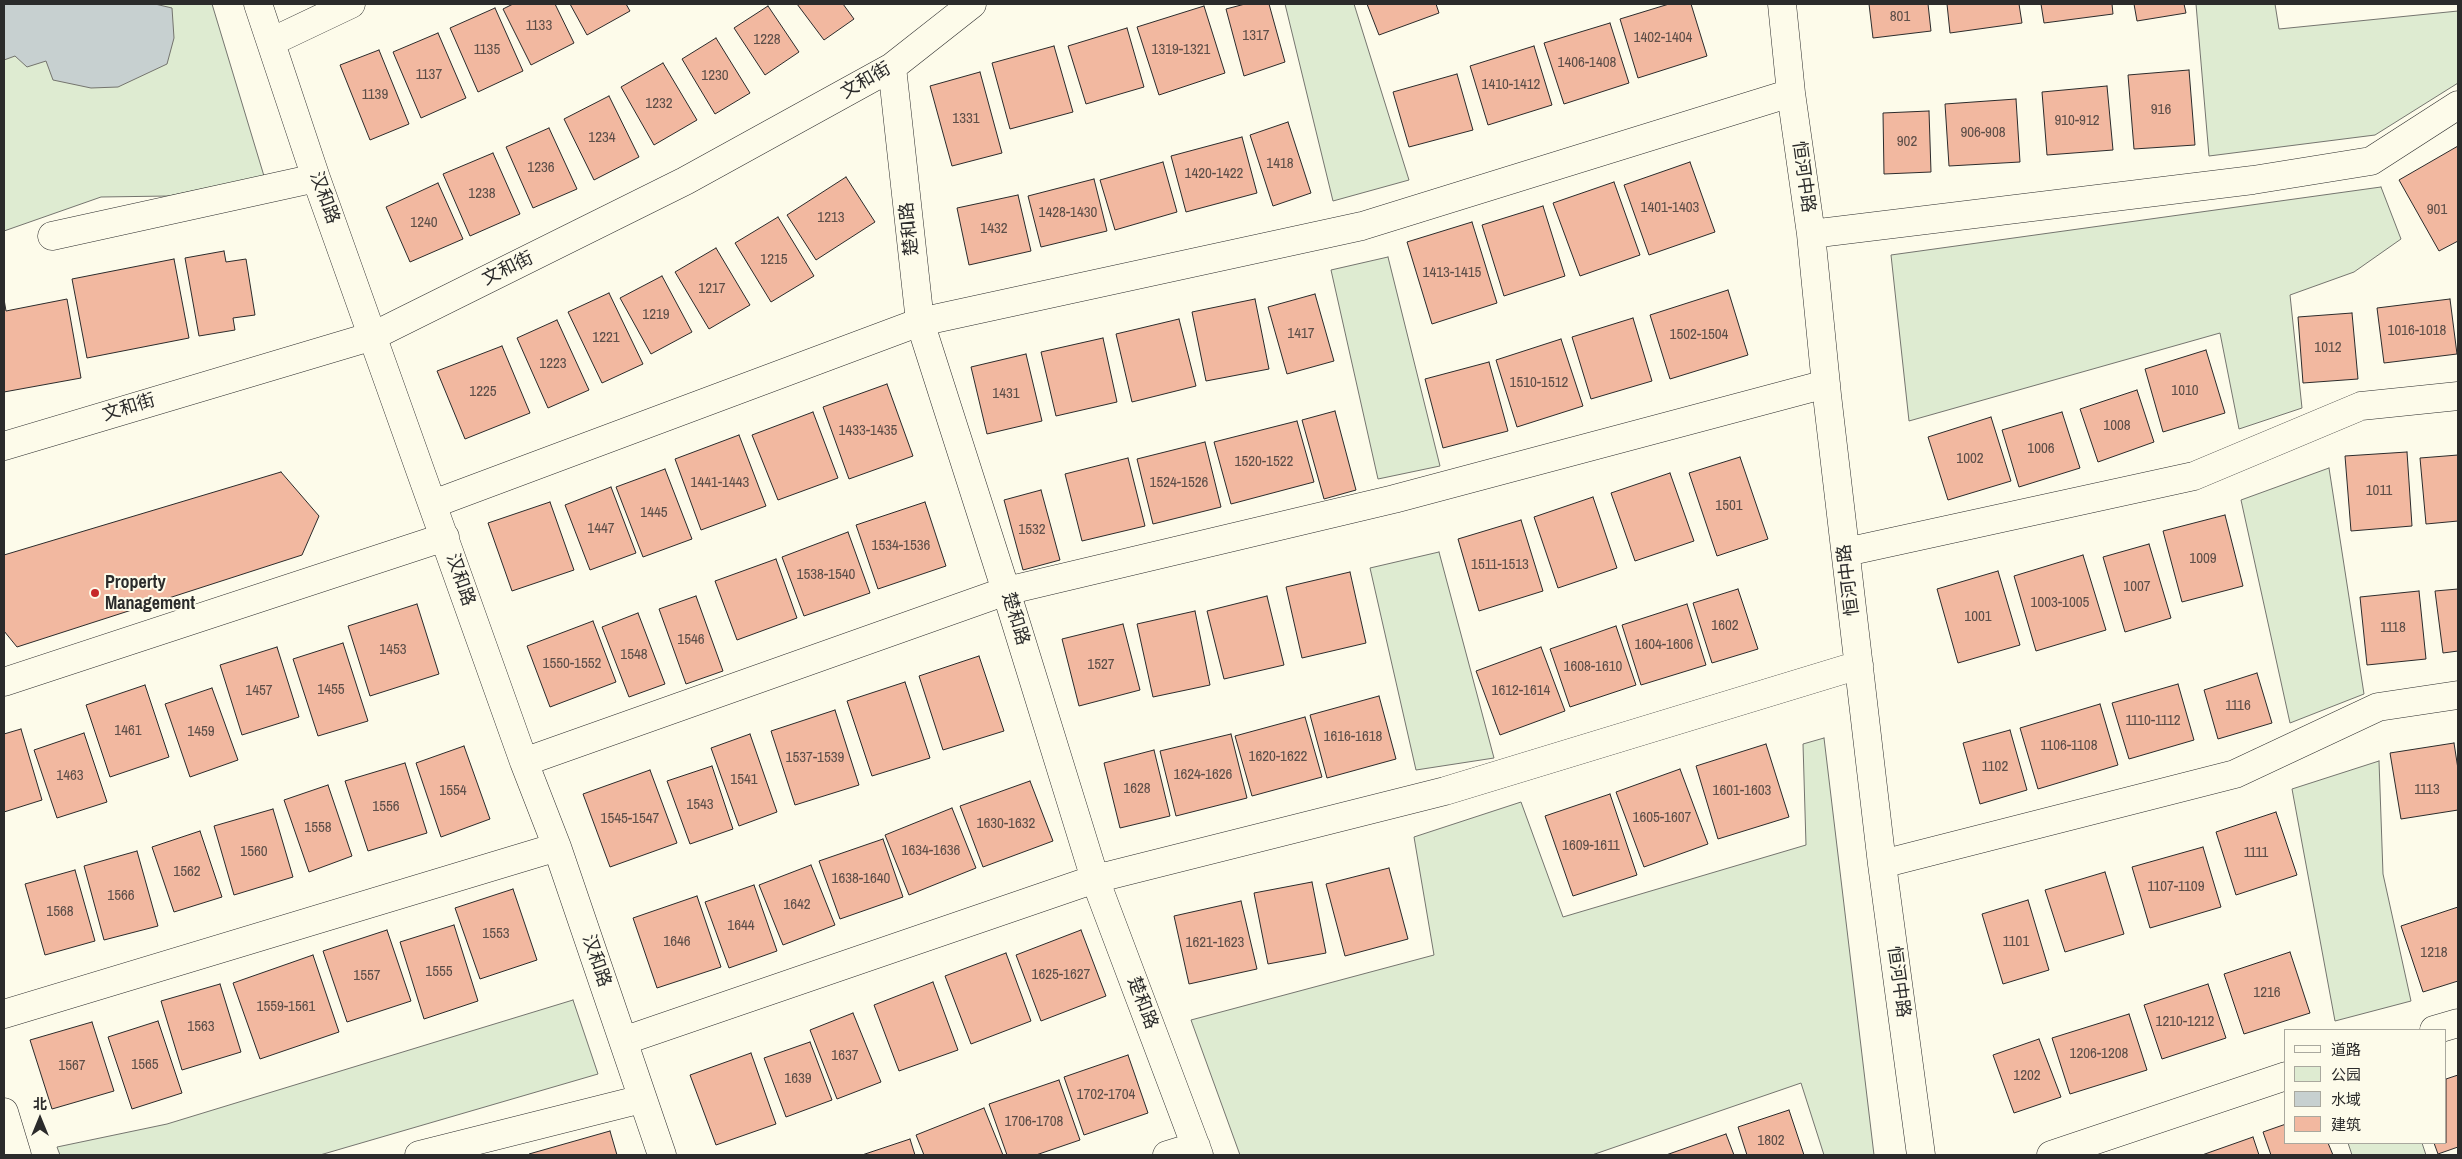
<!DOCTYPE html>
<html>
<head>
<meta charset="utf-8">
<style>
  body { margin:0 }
  #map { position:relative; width:2462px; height:1159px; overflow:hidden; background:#fdfbea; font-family:"Archivo Narrow","Noto Sans SC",sans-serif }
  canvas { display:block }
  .frame { position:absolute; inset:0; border:5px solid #2b2b2b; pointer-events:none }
  .legend { position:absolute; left:2284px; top:1029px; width:162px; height:115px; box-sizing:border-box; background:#fdfbea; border:1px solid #a9a89e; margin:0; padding:6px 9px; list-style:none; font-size:15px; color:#2b2b2b }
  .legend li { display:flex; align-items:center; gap:10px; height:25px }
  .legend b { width:25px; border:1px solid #a9a89e }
  .north { position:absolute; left:15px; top:1094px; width:50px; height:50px; -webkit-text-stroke:4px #fdfbea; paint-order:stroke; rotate:0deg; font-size:14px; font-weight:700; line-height:20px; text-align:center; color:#2b2b2b }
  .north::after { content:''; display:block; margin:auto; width:18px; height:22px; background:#2b2b2b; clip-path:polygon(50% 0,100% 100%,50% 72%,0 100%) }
</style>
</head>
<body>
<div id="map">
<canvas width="2462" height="1159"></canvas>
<div class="frame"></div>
<ul class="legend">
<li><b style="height:6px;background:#fdfbea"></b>道路</li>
<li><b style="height:14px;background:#deebd1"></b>公园</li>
<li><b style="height:14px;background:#c7d0d0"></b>水域</li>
<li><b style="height:14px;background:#f2b8a0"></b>建筑</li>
</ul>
<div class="north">北</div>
</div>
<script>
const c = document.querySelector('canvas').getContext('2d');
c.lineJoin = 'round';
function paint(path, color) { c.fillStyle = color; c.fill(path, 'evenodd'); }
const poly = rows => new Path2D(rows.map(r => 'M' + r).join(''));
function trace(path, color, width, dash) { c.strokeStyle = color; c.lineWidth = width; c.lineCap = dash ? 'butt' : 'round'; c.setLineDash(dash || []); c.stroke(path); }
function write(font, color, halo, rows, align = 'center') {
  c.font = font + ' "Archivo Narrow","Noto Sans SC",sans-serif'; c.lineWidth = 4; c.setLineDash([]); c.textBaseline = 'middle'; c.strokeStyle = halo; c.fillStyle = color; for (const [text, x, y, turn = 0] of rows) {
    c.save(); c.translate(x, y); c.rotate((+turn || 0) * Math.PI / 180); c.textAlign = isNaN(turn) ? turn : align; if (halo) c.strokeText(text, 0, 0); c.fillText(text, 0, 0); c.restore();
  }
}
const green = poly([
  [4,4,212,4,264,176,169,196,101,197,4,231,4,4],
  [1285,4,1354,4,1409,180,1333,201,1285,4],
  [2196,4,2275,4,2279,29,2458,11,2458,83,2375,135,2209,156,2196,4],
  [2381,187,2401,239,2354,272,2290,295,2302,408,2239,429,2220,333,1909,421,1891,255,2381,187],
  [1388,257,1440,466,1378,479,1331,270,1388,257],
  [2329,468,2364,694,2290,723,2241,500,2329,468],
  [1439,552,1494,758,1416,770,1370,568,1439,552],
  [1824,738,1874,1155,1824,1155,1801,1083,1592,1155,1240,1155,1191,1020,1434,955,1414,837,1521,802,1563,917,1806,845,1803,744,1824,738],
  [2379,761,2383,874,2411,1001,2335,1021,2292,789,2379,761],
  [573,1000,598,1074,320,1155,60,1155,57,1147,167,1124,573,1000],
  [2348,1143,2422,1143,2426,1155,2352,1155,2348,1143]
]);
const water = poly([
  [4,4,155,4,172,8,174,38,167,64,118,87,91,88,53,80,46,61,27,67,15,56,4,60,4,4]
]);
const building = poly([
  [513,4,555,4,574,43,531,65,503,9,513,4],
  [570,4,626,4,630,11,587,35,570,4],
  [797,4,843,4,854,19,824,40,797,4],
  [1245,4,1269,4,1285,62,1244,76,1226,9,1245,4],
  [1367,4,1436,4,1439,13,1379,35,1367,4],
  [1669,4,1691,4,1707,56,1638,78,1620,19,1669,4],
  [1869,4,1928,4,1931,31,1873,38,1869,4],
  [1947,4,2019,4,2022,23,1950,33,1947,4],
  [2041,4,2112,4,2113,14,2044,23,2041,4],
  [2134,4,2184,4,2186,13,2137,21,2134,4],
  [768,6,799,52,765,75,734,28,768,6],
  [1204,6,1225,73,1159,95,1137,27,1204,6],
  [495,8,523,71,478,92,450,28,495,8],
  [1610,23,1629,83,1564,104,1544,43,1610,23],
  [1127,28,1144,87,1086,104,1068,46,1127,28],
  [438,33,466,98,421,118,393,52,438,33],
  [716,38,750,93,715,114,682,59,716,38],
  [1054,46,1073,112,1010,129,992,63,1054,46],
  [1534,46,1552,105,1488,125,1470,66,1534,46],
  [379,50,409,124,370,140,340,65,379,50],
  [663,63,697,120,654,145,621,87,663,63],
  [2189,70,2195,145,2134,149,2128,75,2189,70],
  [980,72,1002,153,952,166,930,86,980,72],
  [1457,74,1473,130,1409,147,1393,92,1457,74],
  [2107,86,2113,150,2047,155,2042,92,2107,86],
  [609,96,639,157,594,180,564,119,609,96],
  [2016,99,2020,162,1949,166,1945,104,2016,99],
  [1929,111,1931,172,1884,174,1883,113,1929,111],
  [1288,122,1311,193,1273,206,1250,135,1288,122],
  [549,128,577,189,533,208,506,147,549,128],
  [1242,137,1257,193,1186,212,1171,156,1242,137],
  [2458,146,2458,241,2439,251,2399,180,2458,146],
  [493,153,520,214,470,236,443,174,493,153],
  [1163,162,1177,212,1115,230,1100,180,1163,162],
  [1690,162,1715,232,1649,255,1624,185,1690,162],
  [846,177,875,222,816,260,787,215,846,177],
  [1094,179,1107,231,1041,247,1028,196,1094,179],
  [1614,182,1640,255,1580,276,1553,203,1614,182],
  [438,183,463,239,410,262,386,207,438,183],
  [1018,195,1031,251,969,265,957,208,1018,195],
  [1543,206,1565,276,1504,296,1482,225,1543,206],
  [778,217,814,276,771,302,735,243,778,217],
  [1472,222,1497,303,1432,324,1407,242,1472,222],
  [716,248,750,305,709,329,675,272,716,248],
  [224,251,226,262,246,259,255,315,233,318,235,330,199,336,185,258,224,251],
  [174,259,189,338,87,358,72,279,174,259],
  [662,276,692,332,651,354,620,298,662,276],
  [1728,290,1748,355,1670,379,1650,315,1728,290],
  [609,293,643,364,602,383,568,312,609,293],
  [1315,294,1334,361,1287,374,1268,307,1315,294],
  [4,299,6,311,67,299,81,378,4,392,4,299],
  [1255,299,1269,369,1206,381,1192,312,1255,299],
  [2450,299,2457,354,2384,363,2377,308,2450,299],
  [2352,313,2358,379,2303,383,2298,317,2352,313],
  [1633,318,1652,381,1591,399,1572,337,1633,318],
  [1179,319,1196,386,1132,402,1116,334,1179,319],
  [557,320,589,390,548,408,517,338,557,320],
  [1103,338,1117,402,1056,416,1041,352,1103,338],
  [1561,339,1583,406,1517,427,1496,360,1561,339],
  [502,346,530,413,465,439,437,371,502,346],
  [2206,350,2225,413,2163,432,2145,369,2206,350],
  [1026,354,1042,421,987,434,971,367,1026,354],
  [1489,362,1508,431,1443,448,1425,379,1489,362],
  [887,384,913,456,849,479,823,407,887,384],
  [2137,390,2154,442,2098,462,2080,409,2137,390],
  [1335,411,1356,490,1324,499,1302,420,1335,411],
  [813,412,838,478,778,500,752,435,813,412],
  [2062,412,2080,468,2019,487,2002,430,2062,412],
  [1991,417,2011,481,1948,500,1928,437,1991,417],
  [1297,421,1314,482,1231,504,1214,442,1297,421],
  [739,435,766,506,701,530,675,459,739,435],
  [1205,442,1221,507,1153,524,1137,459,1205,442],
  [2407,452,2412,526,2351,531,2345,456,2407,452],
  [2458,455,2458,521,2426,524,2420,458,2458,455],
  [1740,457,1768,539,1717,556,1689,473,1740,457],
  [1128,458,1145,526,1082,541,1065,474,1128,458],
  [665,469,692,539,643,557,616,487,665,469],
  [281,472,319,516,302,555,17,647,4,631,4,555,281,472],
  [1670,473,1694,541,1635,561,1611,493,1670,473],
  [611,487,636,553,590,570,565,505,611,487],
  [1041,490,1060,560,1023,570,1004,500,1041,490],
  [1593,497,1617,568,1558,588,1534,517,1593,497],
  [550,502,574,570,512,591,488,523,550,502],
  [925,502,946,566,878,589,856,525,925,502],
  [2225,515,2243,586,2182,602,2163,531,2225,515],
  [1521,520,1543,591,1479,611,1458,539,1521,520],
  [848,532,870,593,804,616,782,557,848,532],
  [2149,544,2171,618,2125,632,2103,557,2149,544],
  [2083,555,2106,630,2036,651,2014,576,2083,555],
  [776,559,797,618,737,640,715,581,776,559],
  [1998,571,2020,645,1958,663,1937,589,1998,571],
  [1350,572,1366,643,1302,658,1286,587,1350,572],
  [1738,589,1758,649,1712,663,1693,603,1738,589],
  [2458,589,2458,651,2443,653,2435,591,2458,589],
  [2419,591,2426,659,2367,665,2360,597,2419,591],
  [696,596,723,671,686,684,659,609,696,596],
  [1267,596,1284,665,1224,679,1207,611,1267,596],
  [417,604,439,674,370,696,348,626,417,604],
  [1687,604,1706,665,1641,685,1622,625,1687,604],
  [1195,611,1210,685,1153,697,1137,624,1195,611],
  [638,613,665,684,629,697,602,627,638,613],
  [593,621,616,682,550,707,527,646,593,621],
  [1123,624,1140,690,1079,706,1062,639,1123,624],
  [1616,626,1636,685,1570,707,1550,649,1616,626],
  [343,643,368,721,318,736,293,659,343,643],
  [277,647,299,717,242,735,220,665,277,647],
  [1541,647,1565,711,1500,735,1476,671,1541,647],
  [979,656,1004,731,943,750,919,676,979,656],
  [2257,673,2272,723,2218,739,2204,690,2257,673],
  [905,682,930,758,872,776,847,701,905,682],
  [2178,684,2194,740,2129,759,2112,703,2178,684],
  [145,685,169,757,110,777,86,705,145,685],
  [212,688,238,760,190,777,165,704,212,688],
  [1379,696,1396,759,1327,778,1310,715,1379,696],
  [2100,704,2118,765,2038,789,2020,728,2100,704],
  [835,710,859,785,795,805,771,731,835,710],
  [1305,717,1322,777,1252,796,1235,736,1305,717],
  [21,729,42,800,4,812,4,734,21,729],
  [2010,730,2027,790,1980,804,1963,743,2010,730],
  [84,733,107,802,57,818,34,750,84,733],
  [750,734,777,812,739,826,711,748,750,734],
  [1231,734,1247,798,1176,816,1160,751,1231,734],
  [2454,743,2458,769,2458,810,2401,819,2390,753,2454,743],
  [1766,744,1789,817,1718,839,1696,766,1766,744],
  [464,746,490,819,441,837,416,763,464,746],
  [1154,750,1170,816,1120,828,1104,763,1154,750],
  [405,763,427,833,368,851,345,781,405,763],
  [712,766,733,829,690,844,667,781,712,766],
  [1680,769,1708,844,1644,867,1616,792,1680,769],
  [650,770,677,843,610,867,583,794,650,770],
  [1030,781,1053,841,983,867,960,806,1030,781],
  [328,785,352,856,309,872,284,800,328,785],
  [1610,794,1637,875,1573,896,1545,816,1610,794],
  [952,808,976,868,909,895,885,835,952,808],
  [273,809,293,877,234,895,214,826,273,809],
  [2276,812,2297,875,2236,895,2216,832,2276,812],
  [200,831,222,897,174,912,152,847,200,831],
  [883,839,903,897,840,919,819,861,883,839],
  [2203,847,2221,907,2150,928,2132,867,2203,847],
  [137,851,158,926,104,940,84,866,137,851],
  [811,865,835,925,783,945,759,885,811,865],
  [1389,868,1408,939,1345,956,1326,884,1389,868],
  [75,870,95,941,45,955,25,884,75,870],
  [2105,872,2124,934,2065,952,2045,890,2105,872],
  [1312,882,1326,953,1268,964,1254,893,1312,882],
  [754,885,777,951,729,968,705,902,754,885],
  [513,889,537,960,480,979,455,908,513,889],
  [697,896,721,967,657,988,633,918,697,896],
  [2028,900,2049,970,2003,984,1982,914,2028,900],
  [1241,901,1257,969,1189,984,1174,916,1241,901],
  [2458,907,2458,981,2423,992,2401,926,2458,907],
  [454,925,478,1001,424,1019,400,942,454,925],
  [387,930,411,1001,347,1022,323,951,387,930],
  [1081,930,1106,996,1041,1021,1016,955,1081,930],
  [2290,952,2310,1013,2244,1034,2224,974,2290,952],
  [1006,953,1031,1021,971,1044,945,976,1006,953],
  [313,955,339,1032,260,1059,233,983,313,955],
  [933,982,958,1050,899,1071,874,1005,933,982],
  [220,984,241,1052,182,1070,161,1001,220,984],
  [2208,984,2226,1038,2162,1059,2144,1005,2208,984],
  [853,1013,881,1082,837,1099,810,1030,853,1013],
  [2129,1014,2147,1070,2070,1094,2052,1038,2129,1014],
  [158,1021,182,1093,132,1109,108,1037,158,1021],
  [92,1022,114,1091,52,1109,30,1040,92,1022],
  [2039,1039,2061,1097,2014,1113,1993,1055,2039,1039],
  [810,1042,832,1100,786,1117,764,1058,810,1042],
  [751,1053,776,1124,716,1145,690,1075,751,1053],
  [1128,1055,1148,1113,1084,1135,1064,1077,1128,1055],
  [2458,1075,2458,1147,2438,1154,2434,1143,2446,1143,2446,1079,2458,1075],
  [1059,1080,1080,1140,1036,1155,1007,1155,989,1104,1059,1080],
  [984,1108,1003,1155,924,1155,916,1135,984,1108],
  [1789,1110,1804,1155,1747,1155,1738,1127,1789,1110],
  [2286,1124,2286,1143,2328,1143,2333,1155,2271,1155,2263,1132,2286,1124],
  [610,1131,617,1155,529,1155,529,1154,610,1131],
  [1726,1134,1734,1155,1666,1155,1726,1134],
  [2253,1137,2259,1155,2202,1155,2253,1137],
  [910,1139,915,1155,862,1155,910,1139]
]);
const minor = poly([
  [258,4,316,178,524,762,557,847,662,1155],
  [1782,4,1791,93,1811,234,1827,395,1882,864,1921,1155],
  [271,42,351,4],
  [892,67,920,322,1006,591,1095,879,1199,1155],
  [1811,234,2253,180,2371,161,2458,105],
  [52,236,316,178],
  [4,446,373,336,685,181,892,67,972,4],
  [433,504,920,322,1362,226,1791,93],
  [1846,552,2194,476,2361,406,2458,396],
  [4,682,445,537],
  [524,762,1006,591,1394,499,1826,384],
  [1882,864,2235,774,2378,707,2458,695],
  [4,1014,557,847],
  [2434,1030,2458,1023],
  [623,1041,1095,879,1445,791,1859,665],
  [4,1112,17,1155],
  [419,1155,642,1099],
  [1167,1155,1196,1146],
  [2051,1155,2286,1076]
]);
const markers = [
  [95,593,5,"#c62828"]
];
const numberNames = [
  ["801",1900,17],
  ["1133",539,26],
  ["1317",1256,36],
  ["1402-1404",1663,38],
  ["1228",767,40],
  ["1135",487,50],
  ["1319-1321",1181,50],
  ["1406-1408",1587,63],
  ["1137",429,75],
  ["1230",715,76],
  ["1410-1412",1511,85],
  ["1139",375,95],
  ["1232",659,104],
  ["916",2161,110],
  ["1331",966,119],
  ["910-912",2077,121],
  ["906-908",1983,133],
  ["1234",602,138],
  ["902",1907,142],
  ["1418",1280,164],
  ["1236",541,168],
  ["1420-1422",1214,174],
  ["1238",482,194],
  ["1401-1403",1670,208],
  ["901",2437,210],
  ["1428-1430",1068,213],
  ["1213",831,218],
  ["1240",424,223],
  ["1432",994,229],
  ["1215",774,260],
  ["1413-1415",1452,273],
  ["1217",712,289],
  ["1219",656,315],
  ["1016-1018",2417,331],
  ["1417",1301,334],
  ["1502-1504",1699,335],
  ["1221",606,338],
  ["1012",2328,348],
  ["1223",553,364],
  ["1510-1512",1539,383],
  ["1010",2185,391],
  ["1225",483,392],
  ["1431",1006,394],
  ["1008",2117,426],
  ["1433-1435",868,431],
  ["1006",2041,449],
  ["1002",1970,459],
  ["1520-1522",1264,462],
  ["1441-1443",720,483],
  ["1524-1526",1179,483],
  ["1011",2379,491],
  ["1501",1729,506],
  ["1445",654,513],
  ["1447",601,529],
  ["1532",1032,530],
  ["1534-1536",901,546],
  ["1009",2203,559],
  ["1511-1513",1500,565],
  ["1538-1540",826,575],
  ["1007",2137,587],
  ["1003-1005",2060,603],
  ["1001",1978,617],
  ["1602",1725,626],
  ["1118",2393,628],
  ["1546",691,640],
  ["1604-1606",1664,645],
  ["1453",393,650],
  ["1548",634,655],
  ["1550-1552",572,664],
  ["1527",1101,665],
  ["1608-1610",1593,667],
  ["1455",331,690],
  ["1457",259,691],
  ["1612-1614",1521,691],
  ["1116",2238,706],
  ["1110-1112",2153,721],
  ["1461",128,731],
  ["1459",201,732],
  ["1616-1618",1353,737],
  ["1106-1108",2069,746],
  ["1620-1622",1278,757],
  ["1537-1539",815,758],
  ["1102",1995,767],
  ["1624-1626",1203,775],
  ["1463",70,776],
  ["1541",744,780],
  ["1628",1137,789],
  ["1113",2427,790],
  ["1554",453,791],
  ["1601-1603",1742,791],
  ["1543",700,805],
  ["1556",386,807],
  ["1605-1607",1662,818],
  ["1545-1547",630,819],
  ["1630-1632",1006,824],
  ["1558",318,828],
  ["1609-1611",1591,846],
  ["1634-1636",931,851],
  ["1560",254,852],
  ["1111",2256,853],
  ["1562",187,872],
  ["1638-1640",861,879],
  ["1107-1109",2176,887],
  ["1566",121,896],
  ["1642",797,905],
  ["1568",60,912],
  ["1644",741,926],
  ["1553",496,934],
  ["1646",677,942],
  ["1101",2016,942],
  ["1621-1623",1215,943],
  ["1218",2434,953],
  ["1555",439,972],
  ["1625-1627",1061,975],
  ["1557",367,976],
  ["1216",2267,993],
  ["1559-1561",286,1007],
  ["1210-1212",2185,1022],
  ["1563",201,1027],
  ["1206-1208",2099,1054],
  ["1637",845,1056],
  ["1565",145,1065],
  ["1567",72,1066],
  ["1202",2027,1076],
  ["1639",798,1079],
  ["1702-1704",1106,1095],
  ["1706-1708",1034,1122],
  ["1802",1771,1141]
];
const streetNames = [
  ["文和街",866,81,-30],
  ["恒河中路",1803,177,82],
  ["汉和路",324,198,70],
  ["楚和路",910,229,-96],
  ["文和街",508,269,-26],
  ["文和街",129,408,-17],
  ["汉和路",460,580,71],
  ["恒河中路",1849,580,-97],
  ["楚和路",1015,619,73],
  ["汉和路",596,961,71],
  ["恒河中路",1898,982,82],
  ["楚和路",1142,1003,69]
];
const poiNames = [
  ["Property",105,583],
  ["Management",105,604]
];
paint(green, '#deebd1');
trace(green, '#74746e', 1);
paint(water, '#c7d0d0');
trace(water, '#74746e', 1);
paint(building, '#f2b8a0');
trace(building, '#2b2b2b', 1);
trace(minor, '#2b2b2b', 29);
trace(minor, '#fdfbea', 28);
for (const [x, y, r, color] of markers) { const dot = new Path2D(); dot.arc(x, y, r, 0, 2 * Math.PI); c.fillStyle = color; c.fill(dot); trace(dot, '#fdfbea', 2); }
write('15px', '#5d4e48', null, numberNames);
write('18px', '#2b2b2b', '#fdfbea', streetNames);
write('bold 18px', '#2b2b2b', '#fdfbea', poiNames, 'left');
</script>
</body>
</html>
